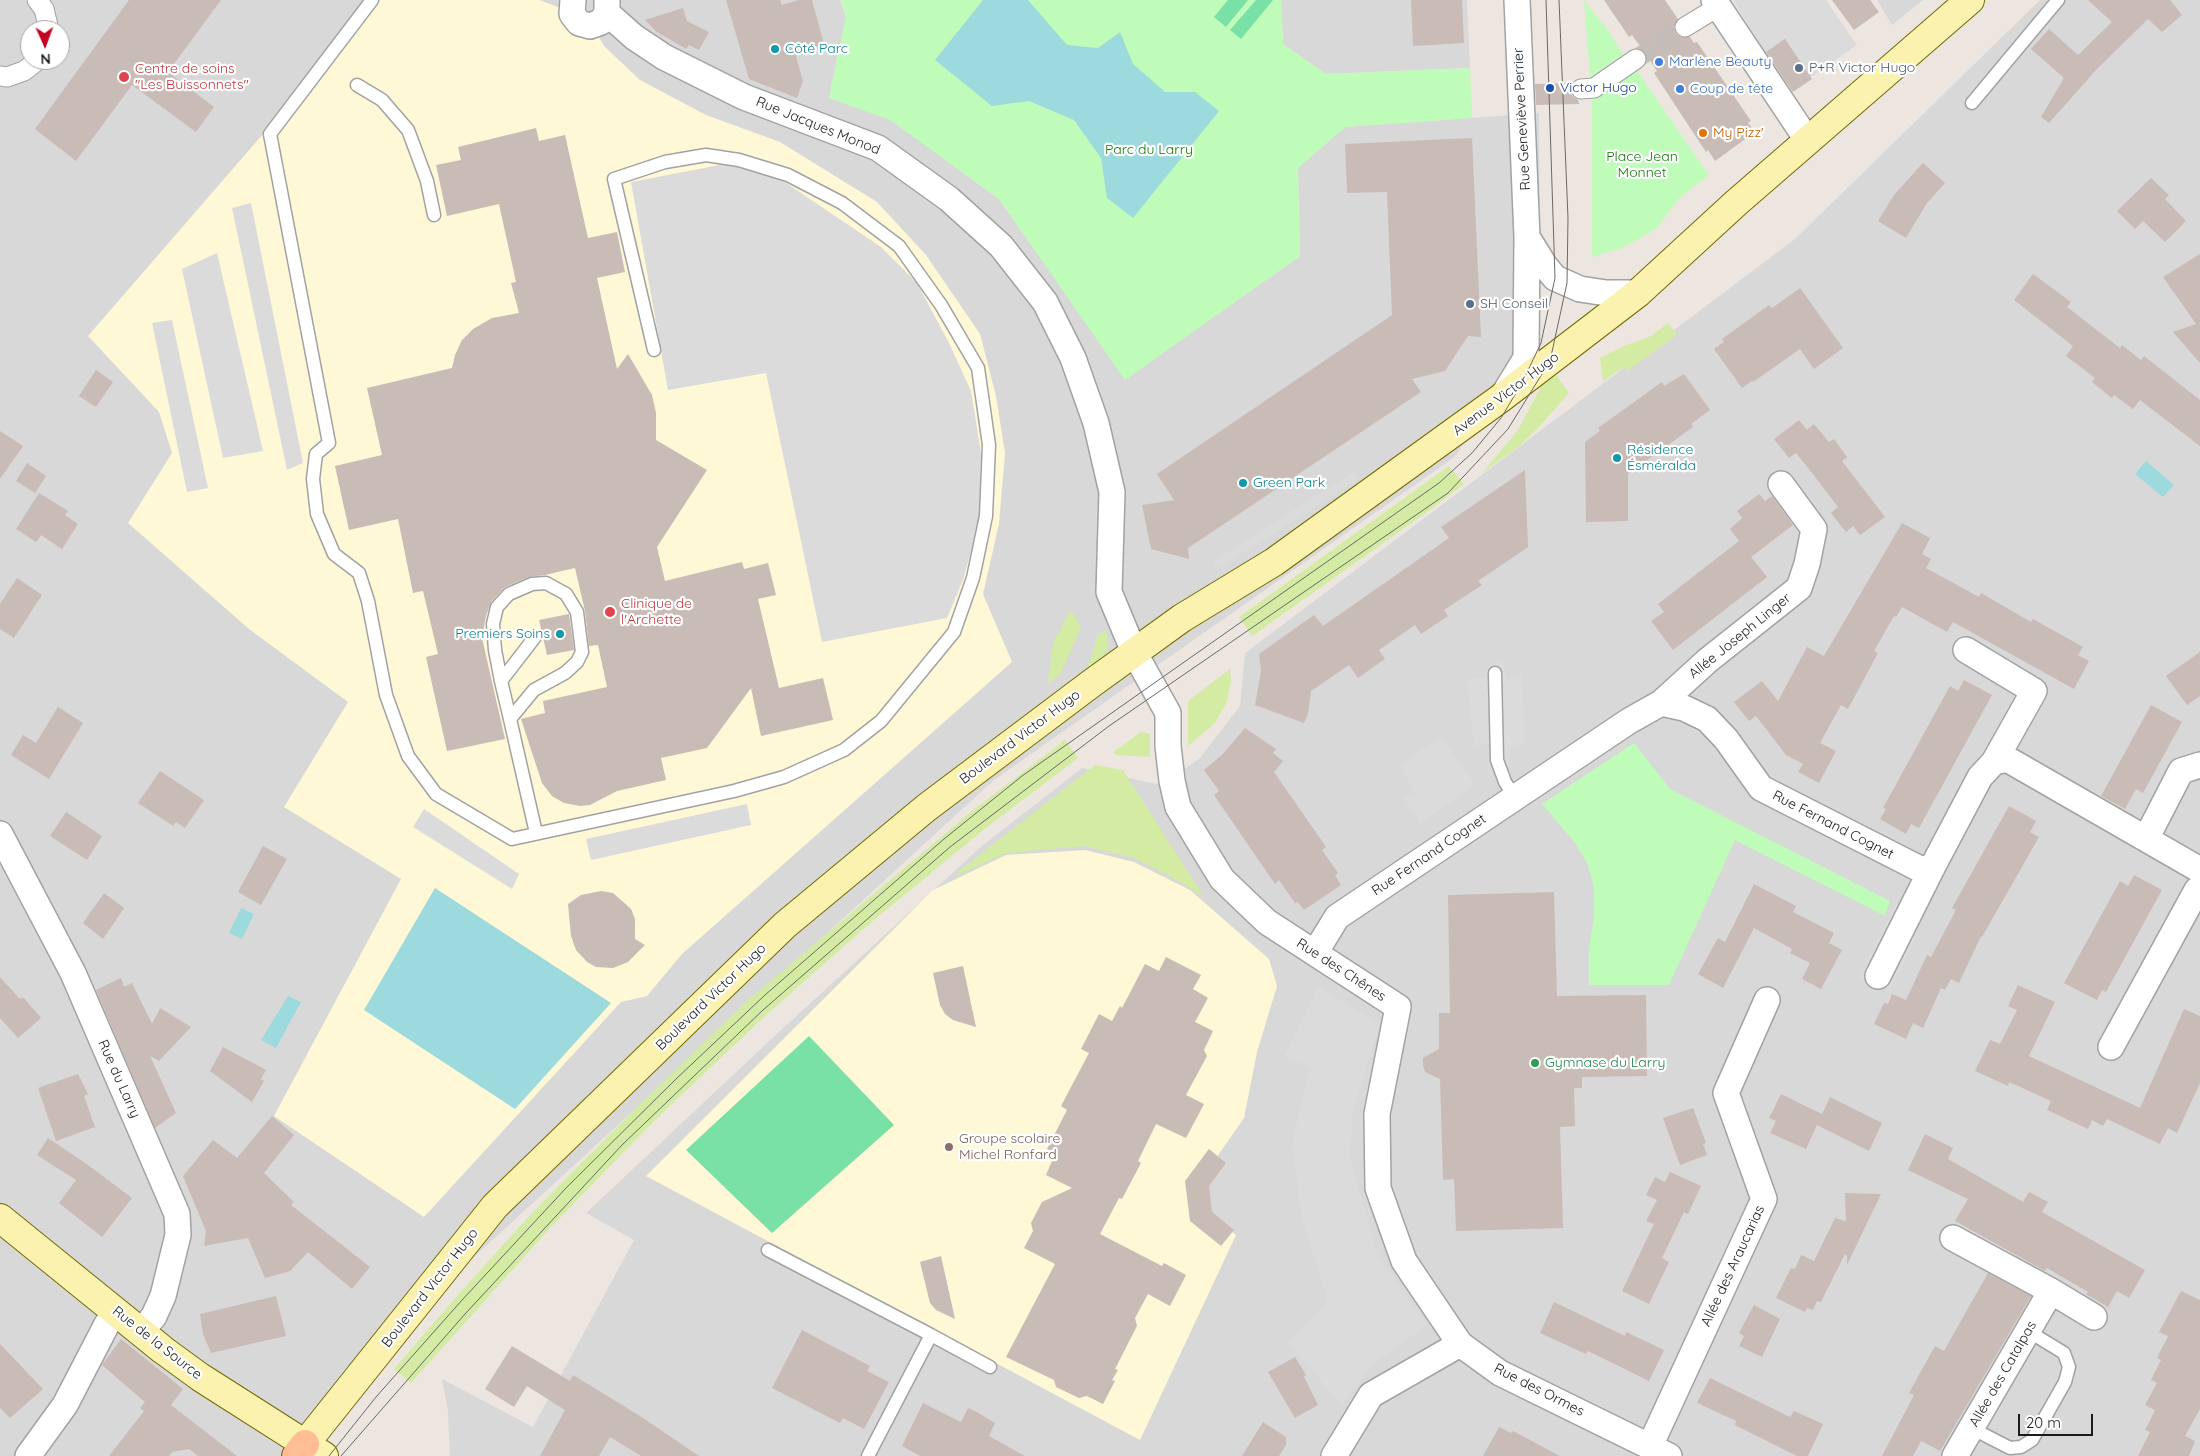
<!DOCTYPE html>
<html>
<head>
<meta charset="utf-8">
<style>
  body { margin:0 }
  #map { position:relative; width:2200px; height:1456px; overflow:hidden; background:#ede6e0; font-family:Quicksand,sans-serif }
  canvas { display:block }
  .north { position:absolute; left:20px; top:20px; width:50px; height:50px; box-sizing:border-box; background:#fff; border:1px solid #a4a4a4; border-radius:50%; rotate:178deg; font-size:14px; font-weight:700; line-height:20px; text-align:center; color:#1b1b1b }
  .north::after { content:''; display:block; margin:auto; width:18px; height:22px; background:#c60023; clip-path:polygon(50% 0,100% 100%,50% 72%,0 100%) }
  .scale { position:absolute; left:2018px; top:1414px; width:75px; height:22px; box-sizing:border-box; border:2px solid #1b1b1b; border-top:0; padding-left:6px; font-size:15px; line-height:18px; white-space:nowrap; color:#1b1b1b; -webkit-text-stroke:4px #fff; paint-order:stroke }
</style>
</head>
<body>
<div id="map">
<canvas width="2200" height="1456"></canvas>
<div class="north">N</div>
<div class="scale">20 m</div>
</div>
<script>
const c = document.querySelector('canvas').getContext('2d');
c.lineJoin = 'round';
function paint(path, color) { c.fillStyle = color; c.fill(path, 'evenodd'); }
const poly = rows => new Path2D(rows.map(r => 'M' + r).join(''));
function trace(path, color, width, dash) { c.strokeStyle = color; c.lineWidth = width; c.lineCap = dash ? 'butt' : 'round'; c.setLineDash(dash || []); c.stroke(path); }
function write(font, color, halo, rows, align = 'center') {
  c.font = font + ' Quicksand,sans-serif'; c.lineWidth = 4.5; c.setLineDash([]); c.textBaseline = 'middle'; c.strokeStyle = halo; c.fillStyle = color; for (const [text, x, y, turn = 0] of rows) {
    c.save(); c.translate(x, y); c.rotate((+turn || 0) * Math.PI / 180); c.textAlign = isNaN(turn) ? turn : align; if (halo) c.strokeText(text, 0, 0); c.fillText(text, 0, 0); c.restore();
  }
}
const residential = poly([
  [0,0,840,0,846,17,829,98,890,119,999,199,1126,379,1300,256,1298,168,1345,127,1539,113,1540,312,1456,456,994,780,473,1258,326,1434,311,1456,0,1456],
  [30,30,60,30,60,60,30,60],
  [1281,0,1467,0,1470,68,1326,74,1283,44],
  [1877,0,1923,0,1892,25],
  [2040,0,2200,0,2200,1456,450,1456,448,1411,442,1379,533,1427,634,1240,586,1213,768,1042,983,845,1082,768,1161,785,1199,759,1240,706,1245,653,1795,239]
]);
const education = poly([
  [379,0,539,0,588,18,604,46,640,80,706,115,780,142,877,202,926,255,980,334,996,396,1005,453,999,524,983,594,1012,662,682,954,647,996,621,1002,424,1217,274,1116,401,879,284,807,348,702,249,629,128,523,172,453,159,412,88,336],
  [1085,850,1134,862,1190,890,1269,959,1277,986,1257,1052,1244,1118,1198,1184,1206,1212,1236,1235,1140,1440,646,1176,933,890,1006,855]
]);
const grass = poly([
  [1668,323,1677,335,1627,371,1624,367,1603,381,1600,358,1624,346,1651,336],
  [1556,375,1569,393,1537,429,1518,447,1482,473,1518,430,1543,383],
  [1449,466,1464,484,1434,507,1252,636,1239,617],
  [1071,610,1081,627,1061,673,1048,684,1053,643],
  [1106,631,1108,639,1107,651,1097,664,1090,669,1088,666,1098,635],
  [1230,669,1231,682,1226,704,1215,723,1188,746,1188,701],
  [1141,732,1150,734,1150,757,1117,755,1113,752],
  [1065,740,1078,758,987,827,875,919,765,1016,654,1121,550,1228,411,1383,394,1369,457,1296,532,1213,639,1105,747,1001,972,811],
  [1095,765,1123,770,1202,894,1200,895,1184,884,1134,858,1084,846,1006,853,958,875,955,874]
]);
const park = poly([
  [841,0,1281,0,1283,44,1326,74,1470,68,1472,118,1345,127,1298,168,1300,256,1125,380,999,199,890,120,829,98,846,17],
  [1584,0,1610,33,1623,55,1590,77],
  [1635,68,1709,175,1680,197,1656,229,1622,248,1592,257,1592,97],
  [1634,743,1670,789,1890,901,1885,916,1735,840,1669,985,1589,985,1589,950,1594,915,1594,888,1588,865,1575,843,1542,804]
]);
const pitch = poly([
  [1228,0,1248,0,1226,27,1214,17],
  [1256,0,1273,0,1241,39,1230,30],
  [809,1036,894,1125,772,1233,686,1150]
]);
const parking = poly([
  [1733,0,1826,0,1857,45,1789,92],
  [730,163,770,172,881,247,917,283,949,343,971,391,981,453,979,522,963,580,947,618,822,642,766,373,668,390,631,182],
  [251,203,303,463,287,470,232,208],
  [217,253,263,451,223,458,182,269],
  [172,320,208,488,187,492,152,323],
  [1354,472,1358,480,1218,569,1212,562],
  [1503,660,1507,679,1522,675,1525,745,1509,745,1510,764,1490,776,1489,744,1474,746,1467,679,1486,678,1485,669],
  [1442,737,1475,785,1421,823,1402,796,1414,793,1400,764],
  [747,804,751,825,591,860,586,839],
  [424,809,519,874,512,889,413,827],
  [1895,904,1918,916,1917,936,1890,992,1859,980],
  [1318,987,1380,1024,1353,1112,1350,1157,1377,1253,1427,1325,1371,1366,1342,1405,1287,1342,1328,1301,1302,1219,1292,1144,1310,1067,1284,1057]
]);
const water = poly([
  [983,0,1028,0,1067,45,1098,48,1120,32,1133,64,1165,92,1195,92,1219,111,1133,218,1107,198,1101,158,1074,120,1029,101,992,106,935,60],
  [2146,461,2174,485,2163,497,2135,474],
  [435,888,611,1003,515,1109,364,1010],
  [241,908,254,914,242,939,229,933],
  [288,996,301,1002,276,1048,261,1040]
]);
const building = poly([
  [129,0,221,0,168,72,214,107,196,132,132,85,76,161,35,129],
  [726,0,780,0,782,5,799,0,812,0,824,44,795,53,803,81,797,98,749,79],
  [1411,0,1462,0,1464,43,1413,46],
  [1604,0,1665,0,1678,19,1674,27,1676,33,1680,37,1690,37,1694,43,1697,42,1751,121,1748,123,1755,132,1715,161,1708,150,1706,152,1654,73,1657,71,1645,53,1632,35,1629,37],
  [1832,0,1870,0,1879,12,1854,30],
  [2088,0,2170,0,2182,15,2162,32,2148,19,2096,70,2049,123,2041,117,2064,78,2031,49,2049,29,2078,55,2112,22],
  [683,8,687,21,709,32,699,50,689,45,686,49,676,43,657,32,645,20],
  [1785,39,1812,79,1793,92,1766,52],
  [1572,83,1570,90,1572,96,1578,100,1579,104,1536,105,1535,84],
  [536,128,539,141,565,135,588,238,617,232,625,272,597,278,617,369,628,354,652,395,656,413,656,440,707,470,657,547,665,581,742,562,744,569,768,563,776,595,758,599,779,688,823,678,833,720,761,736,751,688,707,748,661,758,666,780,617,791,590,805,580,806,564,803,552,796,542,783,521,719,545,713,543,701,607,687,598,645,589,646,585,611,575,568,545,575,529,577,505,587,491,602,486,616,482,638,505,739,447,751,426,657,438,654,423,591,413,593,398,519,349,530,335,466,382,455,367,388,452,368,455,355,462,340,473,329,492,318,519,313,511,283,516,282,499,204,447,216,436,165,461,160,458,147],
  [1472,138,1481,337,1468,336,1445,371,1412,379,1421,392,1188,548,1189,559,1151,549,1142,505,1174,500,1157,474,1392,315,1387,192,1347,193,1345,144],
  [1923,163,1945,183,1927,203,1906,238,1878,221,1894,195],
  [2151,178,2169,195,2165,199,2186,221,2165,242,2143,221,2135,229,2117,211],
  [2200,254,2200,363,2173,332,2196,324,2163,277],
  [2033,274,2071,302,2067,307,2120,348,2122,345,2141,360,2144,356,2200,400,2200,446,2140,400,2133,409,2114,395,2112,398,2092,382,2095,378,2066,356,2073,346,2014,300],
  [1800,288,1843,348,1814,369,1800,349,1753,382,1752,381,1742,388,1714,349,1724,342,1722,339,1769,305,1772,308],
  [96,370,113,382,96,407,79,396],
  [1684,374,1710,410,1691,424,1693,427,1628,474,1628,521,1586,522,1585,442,1600,431,1598,428,1662,382,1664,386],
  [1799,420,1807,430,1814,424,1829,442,1834,439,1847,457,1842,461,1885,517,1860,535,1853,526,1846,532,1831,513,1838,507,1809,469,1796,453,1789,458,1774,439],
  [0,431,23,446,0,479],
  [27,463,46,476,35,493,16,481],
  [1525,470,1528,547,1478,581,1482,585,1444,610,1448,616,1421,634,1415,625,1379,650,1385,659,1358,678,1349,665,1311,691,1308,714,1304,723,1255,705,1261,671,1259,654,1314,615,1323,626,1449,538,1441,527],
  [39,493,68,511,65,515,78,524,62,549,41,535,36,542,16,529],
  [1759,494,1765,501,1772,496,1793,525,1751,557,1767,577,1673,650,1651,621,1664,612,1658,604,1739,541,1730,529,1742,518,1737,511],
  [1902,523,1930,538,1922,554,1931,559,1926,568,1979,597,1981,593,2031,622,2033,619,2083,647,2078,655,2089,661,2074,689,1953,622,1947,632,1902,607,1896,617,1894,616,1874,651,1878,653,1848,709,1841,705,1820,743,1836,751,1819,783,1798,772,1803,764,1786,755,1756,716,1749,721,1734,702,1762,681,1778,701,1807,647,1824,656],
  [17,578,42,595,14,638,0,629,0,604],
  [569,614,574,650,547,655,539,620],
  [2200,652,2200,696,2187,705,2166,676],
  [1964,680,1992,695,1919,828,1911,824,1906,834,1880,819,1886,809,1883,808,1950,686,1958,691],
  [2151,705,2182,722,2143,793,2136,789,2125,809,2101,796],
  [58,707,83,723,49,779,11,755,23,735,36,743],
  [1245,728,1276,749,1273,753,1283,761,1274,772,1326,847,1322,850,1338,873,1335,875,1341,885,1304,910,1298,902,1295,903,1279,880,1275,884,1214,795,1219,791,1204,770,1223,754],
  [160,771,204,800,185,828,176,822,173,826,138,803],
  [2009,806,2036,821,2030,832,2039,837,1982,937,1981,936,1959,983,1951,979,1945,990,1941,988,1923,1028,1913,1023,1906,1039,1874,1024,1884,1003,1888,1004,1892,994,1906,1000,1927,955,1931,957,1956,910,1952,908],
  [66,812,102,836,87,860,50,836],
  [263,846,287,859,261,905,238,892],
  [2134,875,2162,890,2106,992,2102,990,2097,1000,2064,983,2120,881,2128,886],
  [1754,884,1796,906,1793,912,1834,933,1829,943,1842,950,1821,989,1802,979,1810,963,1790,953,1792,949,1754,928,1723,988,1698,974,1718,938,1725,942],
  [601,891,613,893,631,909,635,919,635,939,645,945,628,962,613,968,596,967,587,962,576,950,571,936,568,904,581,895],
  [1554,892,1557,996,1646,995,1647,1076,1582,1077,1582,1088,1574,1088,1575,1126,1560,1127,1563,1228,1456,1231,1454,1179,1443,1180,1440,1079,1425,1072,1423,1065,1423,1058,1439,1049,1439,1013,1450,1013,1448,895],
  [104,893,124,908,103,939,83,923],
  [1166,957,1201,975,1193,989,1208,998,1195,1022,1213,1031,1204,1050,1207,1056,1186,1095,1204,1104,1186,1138,1156,1124,1138,1161,1141,1163,1122,1199,1119,1198,1100,1234,1162,1266,1164,1263,1186,1275,1170,1306,1148,1294,1135,1318,1137,1326,1115,1369,1118,1370,1112,1380,1115,1381,1103,1404,1087,1396,1079,1398,1056,1387,1054,1380,1006,1357,1055,1264,1024,1248,1033,1231,1031,1223,1042,1202,1072,1188,1046,1175,1055,1154,1047,1149,1067,1110,1061,1106,1089,1053,1081,1049,1099,1014,1112,1021,1120,1006,1122,1008,1145,964,1159,971],
  [963,966,976,1027,953,1020,945,1014,940,1005,933,973],
  [0,977,20,999,23,997,41,1018,18,1038,0,1018],
  [121,978,124,987,132,983,152,1024,160,1008,191,1027,159,1061,150,1056,176,1113,155,1128,96,990],
  [2018,985,2055,1002,2029,1056,2140,1108,2184,1009,2200,1016,2200,1083,2177,1133,2168,1128,2160,1144,2107,1119,2103,1126,2092,1120,2088,1129,2047,1110,2051,1101,2009,1082,2008,1086,1975,1071,1990,1040,2000,1044,2017,1010,2008,1006],
  [223,1047,266,1070,261,1079,264,1081,252,1102,210,1071],
  [78,1074,88,1094,84,1096,95,1127,56,1141,38,1088],
  [1781,1094,1822,1114,1806,1149,1770,1133,1776,1121,1769,1118],
  [1830,1097,1882,1123,1869,1151,1817,1125],
  [1693,1108,1706,1143,1703,1144,1707,1155,1680,1165,1663,1118],
  [272,1116,294,1135,264,1173,294,1202,291,1205,370,1267,352,1289,308,1252,290,1271,265,1278,248,1238,204,1246,206,1231,183,1176,213,1140,237,1158],
  [1925,1134,1953,1148,1948,1159,2023,1202,2029,1192,2048,1202,2042,1212,2145,1270,2129,1298,2117,1291,2108,1307,2086,1294,2088,1292,2047,1268,2045,1271,1955,1221,1968,1199,1908,1170],
  [48,1138,88,1165,132,1198,102,1237,59,1203,76,1180,37,1155],
  [1209,1149,1226,1163,1209,1186,1212,1212,1234,1230,1221,1246,1190,1221,1185,1181],
  [1670,1172,1701,1186,1688,1214,1684,1212,1662,1258,1669,1262,1649,1304,1622,1291,1654,1224,1646,1221,1657,1200,1646,1195,1655,1177,1665,1182],
  [1845,1193,1881,1194,1847,1265,1847,1256,1845,1254,1821,1302,1817,1301,1813,1310,1807,1308,1805,1312,1776,1298,1791,1268,1795,1269,1801,1255,1814,1261,1835,1218,1846,1221],
  [941,1256,955,1319,936,1310,930,1303,920,1262],
  [1988,1273,2031,1296,2015,1323,1940,1451,1921,1441,1913,1456,1882,1456,1914,1395,1909,1393,1935,1346,1944,1351],
  [2181,1291,2200,1300,2200,1409,2185,1436,2195,1441,2189,1456,2138,1456,2150,1432,2145,1430,2155,1410,2145,1405,2157,1383,2151,1380,2161,1360,2157,1358,2168,1336,2159,1332],
  [276,1296,286,1336,211,1353,203,1334,200,1314],
  [1554,1302,1625,1336,1626,1332,1664,1350,1649,1381,1588,1351,1586,1354,1540,1333],
  [1754,1305,1780,1319,1762,1357,1739,1346,1744,1336,1739,1333],
  [802,1330,870,1366,867,1371,889,1382,864,1429,843,1418,840,1423,772,1388],
  [121,1339,183,1389,171,1405,237,1456,198,1456,189,1449,172,1452,169,1456,109,1456,144,1411,140,1408,145,1402,102,1365],
  [0,1344,43,1389,10,1418,0,1408],
  [512,1346,570,1381,573,1375,640,1416,699,1456,641,1456,610,1437,599,1456,540,1456,565,1410,527,1386,514,1407,485,1389],
  [1295,1357,1306,1375,1304,1377,1318,1405,1295,1418,1268,1372],
  [1710,1378,1790,1417,1794,1411,1823,1424,1808,1456,1797,1456,1735,1425,1736,1421,1697,1403],
  [923,1403,961,1422,968,1408,977,1412,995,1423,989,1436,1025,1456,920,1456,902,1446],
  [1263,1422,1286,1437,1286,1445,1279,1456,1242,1456],
  [1499,1427,1511,1433,1513,1431,1560,1456,1483,1456]
]);
const pedestrianTunnel = poly([
  [1636,59,1685,27]
]);
const service = poly([
  [372,0,270,134,329,443,316,454,313,479,317,514,334,554,359,573,368,601,386,695,408,756,436,794,512,839,734,791,784,777,844,750,881,721,954,632,973,578,986,516,989,445,978,368,941,305,899,246,842,203,788,175,739,160,706,155,665,162,614,179,654,350],
  [357,85,382,100,408,130,427,181,434,215],
  [1972,103,2058,0],
  [1495,673,1497,760,1505,782,1515,797],
  [501,681,535,637],
  [510,719,534,690,565,673,577,662,582,652,577,612,566,594,546,583,532,584,509,594,497,607,493,624,495,650,501,681,510,719,536,833],
  [768,1250,931,1335,868,1456],
  [931,1335,990,1367],
  [1971,1428,2010,1448,2021,1447,2032,1440,2065,1382,2069,1367,2064,1353,2028,1331]
]);
const pedestrian = poly([
  [37,0,44,9,49,30],
  [1685,27,1708,13],
  [0,76,7,77,24,71,38,60],
  [1581,89,1594,88,1636,59]
]);
const minor = poly([
  [573,0,572,14,579,23,590,26,601,22,607,13,607,0],
  [1517,0,1527,237,1545,266,1555,278,1580,289,1606,293,1638,293],
  [1714,0,1808,141],
  [607,13,634,37,664,57,744,97,878,148,949,199,1001,246,1045,302,1073,358,1096,423,1112,492,1109,592,1134,652,1168,713,1168,746,1172,781,1178,807,1222,879,1267,922,1398,1007,1377,1114,1378,1188,1404,1261,1460,1344],
  [1504,394,1526,358,1527,238],
  [1966,650,2034,691,1994,762],
  [1661,703,1707,661,1799,588,1807,564,1814,529,1781,484],
  [0,834,73,973,177,1214,178,1235,163,1296,154,1316,141,1332],
  [2146,839,2181,771,2200,765],
  [1315,953,1337,917,1629,721,1661,703,1684,708,1707,719,1726,739,1761,788,1922,870,1933,866,1980,777,1994,762,2007,759,2200,870],
  [1878,976,1933,866],
  [2111,1047,2197,890],
  [1953,1238,2051,1291,1955,1456],
  [2051,1291,2094,1317],
  [1650,1446,1764,1199,1726,1093,1767,1000],
  [28,1456,65,1405,107,1324,117,1313],
  [1334,1456,1371,1395,1460,1344,1500,1373,1669,1456]
]);
const secondary = poly([
  [0,1218,163,1350,200,1377,324,1456],
  [305,1444,495,1206,785,925,926,808,1092,683,1182,618,1274,562,1501,398,1638,293,1736,203,1970,0]
]);
const primary = poly([
  [296,1456,305,1444]
]);
const tram = poly([
  [329,1456,376,1397,463,1299,567,1187,676,1079,765,995,944,839,1022,776,1439,483,1472,453,1501,418,1522,383,1541,343,1555,278,1546,0],
  [341,1456,465,1314,622,1145,763,1010,950,847,1109,726,1448,493,1508,429,1550,361,1567,283,1568,218,1559,0]
]);
const markers = [
  [775,49,5,"#0f9aa8"],
  [1659,62,5,"#3f7fe0"],
  [1799,68,5,"#5c6f8a"],
  [124,77,6,"#e0444e"],
  [1550,88,5,"#1a4fb4"],
  [1680,89,5,"#3f7fe0"],
  [1703,133,5,"#e8710a"],
  [1470,304,5,"#5c6f8a"],
  [1617,458,5,"#0f9aa8"],
  [1243,483,5,"#0f9aa8"],
  [610,612,6,"#e0444e"],
  [560,634,5,"#0f9aa8"],
  [1535,1063,5,"#2e9e5b"],
  [949,1147,5,"#8d6e63"]
];
const cultureNames = [
  ["Côté Parc",785,49],
  ["Résidence",1627,450],
  ["Ésméralda",1627,466],
  ["Green Park",1253,483],
  ["Premiers Soins",550,634,"right"]
];
const shopNames = [
  ["Marlène Beauty",1669,62],
  ["Coup de tête",1690,89]
];
const serviceNames = [
  ["P+R Victor Hugo",1809,68],
  ["SH Conseil",1480,304]
];
const healthNames = [
  ["Centre de soins",135,69],
  ["\"Les Buissonnets\"",135,85],
  ["Clinique de",621,604],
  ["l'Archette",621,620]
];
const transitNames = [
  ["Victor Hugo",1560,88]
];
const streetNames = [
  ["Rue Geneviève Perrier",1522,119,-93],
  ["Rue Jacques Monod",818,126,22],
  ["Avenue Victor Hugo",1506,394,-37],
  ["Allée Joseph Linger",1740,636,-39],
  ["Boulevard Victor Hugo",1020,737,-37],
  ["Rue Fernand Cognet",1833,825,27],
  ["Rue Fernand Cognet",1429,855,-34],
  ["Rue des Chênes",1341,970,33],
  ["Boulevard Victor Hugo",711,997,-44],
  ["Rue du Larry",119,1079,66],
  ["Allée des Araucarias",1733,1266,-65],
  ["Boulevard Victor Hugo",430,1288,-52],
  ["Rue de la Source",157,1343,38],
  ["Allée des Catalpas",2003,1374,-60],
  ["Rue des Ormes",1539,1390,27]
];
const foodNames = [
  ["My Pizz'",1713,133]
];
const parkNames = [
  ["Parc du Larry",1149,150],
  ["Place Jean",1642,157],
  ["Monnet",1642,173]
];
const leisureNames = [
  ["Gymnase du Larry",1545,1063]
];
const educationNames = [
  ["Groupe scolaire",959,1139],
  ["Michel Ronfard",959,1155]
];
paint(residential, '#d9d8d8');
paint(education, '#fff8d7');
paint(grass, '#d3eba2');
paint(park, '#bffbb9');
paint(pitch, '#79e1a6');
paint(parking, '#dbdbdb');
paint(water, '#9ddadd');
paint(building, '#c9bbb6');
trace(pedestrianTunnel, '#c3bdb9', 19, [19, 9]);
trace(service, '#a2a2a2', 15);
trace(pedestrian, '#a2a2a2', 21);
trace(minor, '#a2a2a2', 28);
trace(secondary, '#736b01', 30);
trace(primary, '#924800', 30);
trace(service, '#fff', 12);
trace(pedestrian, '#fff', 19);
trace(minor, '#fff', 25);
trace(secondary, '#fcf2af', 28);
trace(primary, '#ffbd93', 28);
trace(tram, '#696969', 1);
for (const [x, y, r, color] of markers) { const dot = new Path2D(); dot.arc(x, y, r, 0, 2 * Math.PI); c.fillStyle = color; c.fill(dot); trace(dot, '#fff', 2); }
write('14px', '#0d838f', '#fff', cultureNames, 'left');
write('14px', '#366cbe', '#fff', shopNames, 'left');
write('14px', '#4e5e75', '#fff', serviceNames, 'left');
write('14px', '#be3a42', '#fff', healthNames, 'left');
write('14px', '#164399', '#fff', transitNames, 'left');
write('14px', '#1b1b1b', '#fff', streetNames);
write('14px', '#c56008', '#fff', foodNames, 'left');
write('14px', '#127b07', '#fff', parkNames);
write('14px', '#27864d', '#fff', leisureNames, 'left');
write('14px', '#785e54', '#fff', educationNames, 'left');
</script>
</body>
</html>
